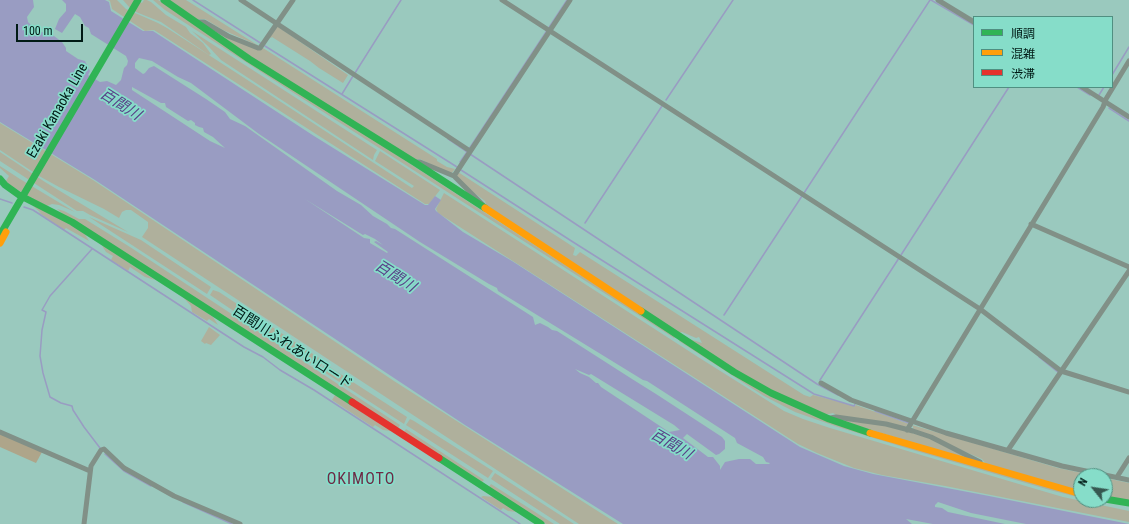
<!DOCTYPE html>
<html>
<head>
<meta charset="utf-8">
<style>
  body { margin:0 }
  #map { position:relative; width:1129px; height:524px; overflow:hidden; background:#9ac9be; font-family:"Roboto Condensed","Noto Sans JP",sans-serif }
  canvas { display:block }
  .legend { position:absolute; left:973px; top:16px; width:140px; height:72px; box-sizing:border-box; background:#86ddc9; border:1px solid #508f81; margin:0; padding:5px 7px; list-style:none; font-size:12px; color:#001a15 }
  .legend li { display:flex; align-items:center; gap:8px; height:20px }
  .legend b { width:20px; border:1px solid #508f81 }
  .north { position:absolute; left:1073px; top:468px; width:40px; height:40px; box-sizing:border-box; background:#86ddc9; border:1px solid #508f81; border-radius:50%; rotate:300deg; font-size:11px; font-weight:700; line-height:16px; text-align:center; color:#001a15 }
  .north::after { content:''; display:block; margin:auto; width:14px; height:18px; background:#365750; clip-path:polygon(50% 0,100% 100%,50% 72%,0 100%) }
  .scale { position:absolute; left:16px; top:24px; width:67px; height:18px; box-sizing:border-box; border:2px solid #001a15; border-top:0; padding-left:5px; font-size:12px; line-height:14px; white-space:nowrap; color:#001a15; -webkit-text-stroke:3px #86ddc9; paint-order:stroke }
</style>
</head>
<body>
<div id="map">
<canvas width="1129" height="524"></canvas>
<ul class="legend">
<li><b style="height:5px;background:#30b455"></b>順調</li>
<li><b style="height:5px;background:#ff9f0a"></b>混雑</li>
<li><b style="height:5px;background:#e5322d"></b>渋滞</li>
</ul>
<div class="north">N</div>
<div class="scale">100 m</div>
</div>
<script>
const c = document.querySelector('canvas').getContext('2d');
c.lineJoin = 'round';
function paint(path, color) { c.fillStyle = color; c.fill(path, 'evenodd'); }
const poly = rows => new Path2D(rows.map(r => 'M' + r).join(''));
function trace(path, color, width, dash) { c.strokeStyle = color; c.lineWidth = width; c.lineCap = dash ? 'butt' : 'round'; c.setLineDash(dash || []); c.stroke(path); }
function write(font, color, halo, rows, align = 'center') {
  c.font = font + ' "Roboto Condensed","Noto Sans JP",sans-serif'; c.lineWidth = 3.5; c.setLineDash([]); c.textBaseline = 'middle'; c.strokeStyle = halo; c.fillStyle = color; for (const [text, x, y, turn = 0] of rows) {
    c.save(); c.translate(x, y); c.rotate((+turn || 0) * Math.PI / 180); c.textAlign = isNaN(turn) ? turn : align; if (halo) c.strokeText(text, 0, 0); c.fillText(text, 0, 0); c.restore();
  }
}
const green = poly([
  [108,0,117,0,126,9,158,23,167,28,249,81,412,188,414,186,375,161,380,151,440,190,429,204,425,204,154,30,145,31,112,9,110,1],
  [123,0,137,0,142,3,144,0,147,0,151,2,166,15,186,27,190,33,203,43,211,54,209,55,161,22,136,12,130,8],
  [153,0,158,0,169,6,675,337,674,338,165,10],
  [169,0,186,0,259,46,223,30,205,19,197,19],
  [208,26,263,48,437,159,437,161,447,167,455,169,451,174,420,159,413,160,265,67],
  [277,26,348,75,343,83,319,68,310,61,272,37,271,38,269,37],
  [192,31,377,150,374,155,373,160,221,60,209,47],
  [0,123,93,180,394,381,618,524,579,524,142,237,148,228,148,222,131,210,126,210,122,212,119,218,104,209,59,187,39,176,0,150],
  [0,152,45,182,128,232,90,215,83,211,77,211,0,161],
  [0,166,20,179,75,212,59,205,52,204,47,206,28,196,8,184,6,181,9,176,0,168],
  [458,172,575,248,573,255,576,256,580,252,804,395,810,397,813,395,855,406,856,405,909,424,904,428,836,415,833,413,825,415,769,389,734,369,683,337,702,343,699,337,696,338,682,332,679,333,487,208,485,201,470,190,457,178,457,175],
  [444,193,698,357,784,411,803,419,830,428,1029,487,1063,497,1129,511,1129,522,945,486,882,475,854,468,817,453,798,444,756,417,438,213,436,209],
  [32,205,64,220,84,233,89,241,66,228,64,230,38,212,41,213],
  [57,209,64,211,79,219,85,219,130,247,400,425,398,428,64,215],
  [89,217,141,240,211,287,207,294],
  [101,244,155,280,145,277,130,267,128,271,111,260,113,256,106,252],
  [213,290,219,292,319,358,323,362,319,369,210,295],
  [182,296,213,317,218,325,209,319,207,321,192,312,191,306],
  [209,327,220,335,211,345,206,343,205,344,201,341],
  [679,340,785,403,1081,496,1081,498,1050,490,906,448,838,427,795,412,764,396,679,341],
  [325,364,407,417,404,424,321,370],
  [335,395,391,431,383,430,375,425,373,427,332,400],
  [410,419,414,421,493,471,488,478,406,425],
  [839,420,887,425,931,439,973,461],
  [912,425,1058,468,1096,476,1081,476,1081,491,987,465,982,459,914,430],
  [406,429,484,480,482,482,404,432],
  [495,473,574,524,560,524,491,479],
  [1105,478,1129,483,1129,501,1105,497],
  [491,484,554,524,546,524,489,487],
  [483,496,493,497,517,512,508,511,503,508,501,510,481,497]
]);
const forest = poly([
  [0,434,42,452,36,463,0,447]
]);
const water = poly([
  [0,0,33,0,34,7,27,17,28,22,36,30,54,36,62,42,66,48,66,51,78,59,85,61,90,71,88,75,100,82,107,81,116,85,121,80,124,68,127,65,128,61,126,56,91,34,89,28,85,26,80,17,75,14,62,33,55,29,59,19,66,11,66,4,62,0,105,0,109,2,111,11,143,31,153,31,314,136,425,205,428,205,435,196,441,200,435,209,436,211,463,232,512,261,800,447,844,466,873,474,989,496,1129,524,1026,524,971,513,938,502,935,505,935,507,942,508,948,512,1005,524,933,524,906,519,912,524,623,524,465,425,95,180,0,122],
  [139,58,152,61,178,77,191,83,259,134,420,242,489,284,497,288,498,291,643,380,647,381,735,438,737,443,763,457,766,462,770,463,769,464,756,464,750,459,739,459,725,462,720,470,720,466,713,457,708,457,683,438,687,434,716,455,719,454,725,449,725,441,722,437,656,394,632,379,557,331,552,330,548,327,540,323,535,325,533,317,395,229,391,228,387,224,373,216,361,205,337,191,245,126,230,119,225,112,206,99,154,66,149,68,145,73,143,74,135,68,135,63],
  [132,87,161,103,165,103,166,107,188,121,191,120,195,123,195,125,199,127,203,128,204,132,213,137,225,148,210,141,132,90],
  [305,199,363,235,365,234,375,239,383,245,376,241,374,242,388,252,387,253,370,243,370,239,364,238],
  [575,369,589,375,591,374,674,425,680,430,669,432,601,387,598,383,596,383,589,377,580,373]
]);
const stream = poly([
  [193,0,262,44],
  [931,0,974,25],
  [265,46,457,167],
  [355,73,401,0],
  [1112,75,1129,47],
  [1077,87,1090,95],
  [342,94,353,76],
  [1099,95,1104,87],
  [666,100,733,0],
  [1109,108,1129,121],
  [448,139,467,152],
  [469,149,567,0],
  [470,154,817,384,838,395],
  [460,162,467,152],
  [461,170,573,242,814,394,854,406,855,404],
  [804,193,930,0],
  [0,199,12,203],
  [24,207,33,210,244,347,263,357,280,370,314,390,520,524],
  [585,223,662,106],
  [92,249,50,296,42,310,46,312,42,330,40,356,43,373,50,397,61,403,72,406,73,410,84,427,100,448],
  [901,255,1009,87],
  [724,315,802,196],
  [1039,357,1059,373],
  [820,380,899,258],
  [875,411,909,423],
  [105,454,124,471,151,486],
  [183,502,232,524]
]);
const street = poly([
  [241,0,470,151],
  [502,0,980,309,1061,371,1129,392],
  [938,0,974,22],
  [197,22,204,22,228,36,258,48,260,48,293,0],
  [1082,87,1129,117],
  [416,162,420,162,454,176,483,205],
  [454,176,570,0],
  [1031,224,1129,267],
  [821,383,851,400,946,433,1062,466,1129,480],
  [830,418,836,417,886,424,913,431,931,437,980,462],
  [907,430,1103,107,1106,99,1129,61],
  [0,432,90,471],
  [1008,450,1129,271],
  [1117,477,1129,458],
  [84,524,91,466,101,450,104,449,124,468,174,496,240,524]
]);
const fast = poly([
  [164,0,249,59,414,162,485,208],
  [0,179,5,185,19,195,72,222,352,402],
  [0,235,138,0],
  [641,311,734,372,771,393,829,419,870,433],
  [439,458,541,524],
  [1105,499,1129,503]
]);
const slow = poly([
  [485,208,641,311],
  [0,243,6,232],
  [870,433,1081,494]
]);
const jam = poly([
  [352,402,439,458]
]);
const streetNames = [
  ["Ezaki Kanaoka Line",58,111,-60],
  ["百間川ふれあいロード",292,348,33]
];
const waterNames = [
  ["百間川",120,105,32],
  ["百間川",395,277,32],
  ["百間川",671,445,30]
];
const quarterNames = [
  ["OKIMOTO",361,480]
];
paint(green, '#afb09c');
paint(forest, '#aea58a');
paint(water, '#999cc2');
trace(stream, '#999cc2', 1.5);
trace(street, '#819087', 5);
trace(fast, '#30b455', 7);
trace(slow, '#ff9f0a', 7);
trace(jam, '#e5322d', 7);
write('14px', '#001a15', '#86ddc9', streetNames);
write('italic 15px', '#593f88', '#86ddc9', waterNames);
c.letterSpacing = '1px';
write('16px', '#6d2a45', '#86ddc9', quarterNames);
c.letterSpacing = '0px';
</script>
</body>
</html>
